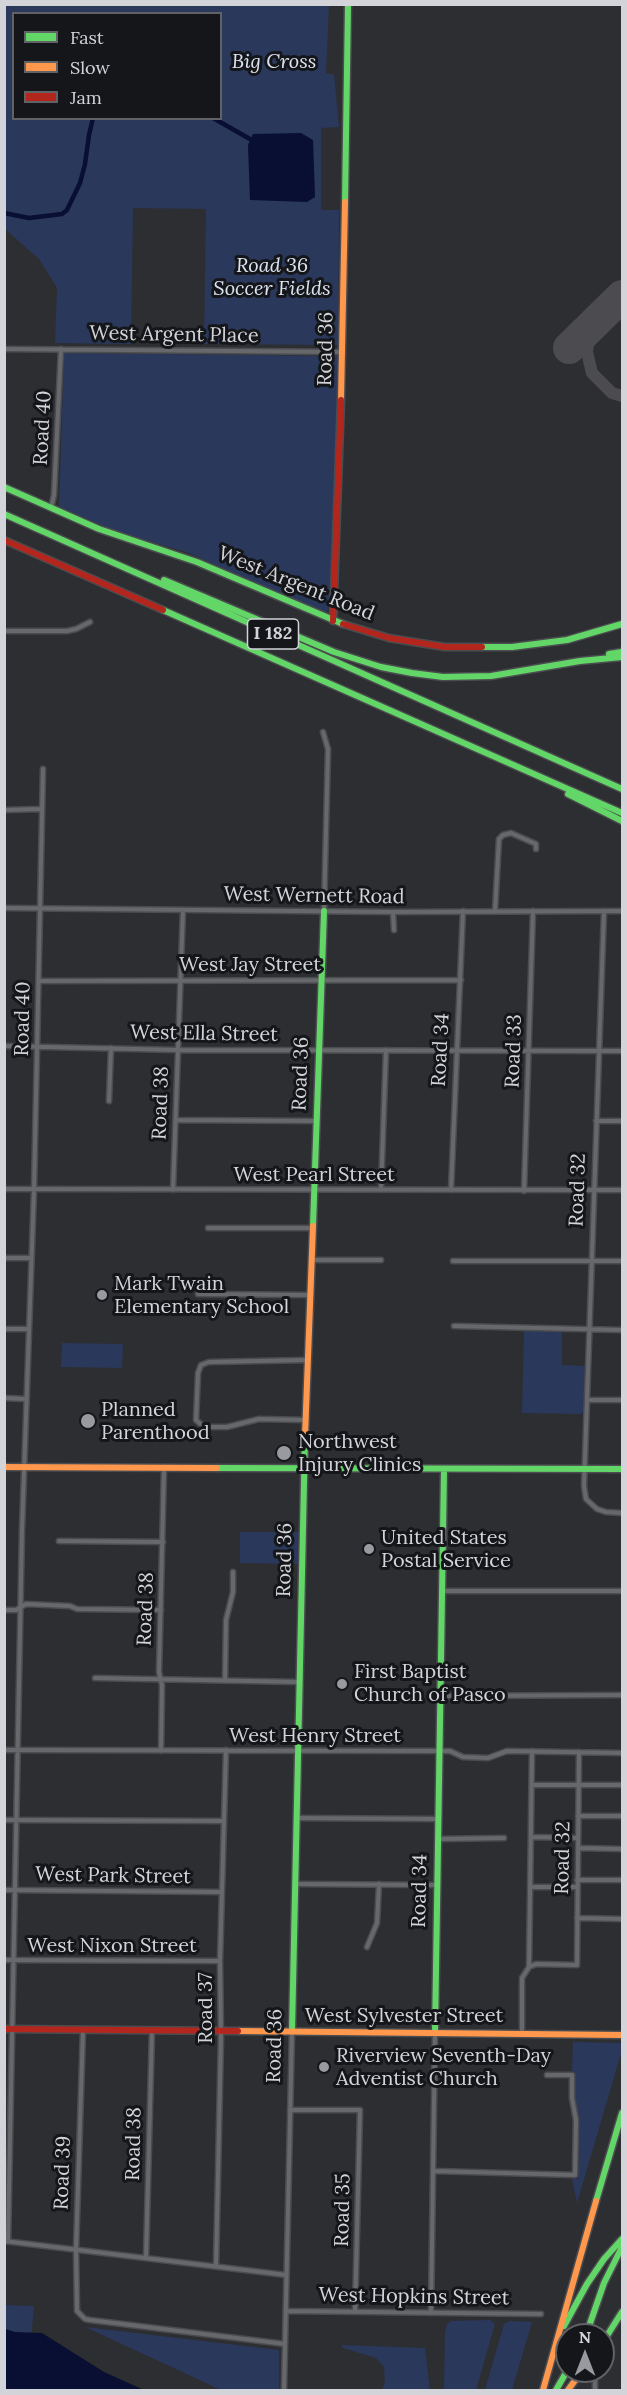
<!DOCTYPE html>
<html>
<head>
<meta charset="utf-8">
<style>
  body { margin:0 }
  #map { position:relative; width:627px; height:2395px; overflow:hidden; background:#2d2e32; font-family:Lora,serif }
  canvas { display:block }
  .frame { position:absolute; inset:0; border:6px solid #d2d4d9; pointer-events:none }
  .legend { position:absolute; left:12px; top:12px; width:210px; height:108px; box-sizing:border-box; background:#141619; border:2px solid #606266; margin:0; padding:8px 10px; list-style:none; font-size:18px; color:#d2d4d9 }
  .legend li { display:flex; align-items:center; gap:12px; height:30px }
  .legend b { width:30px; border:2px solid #606266 }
  .north { position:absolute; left:555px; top:2323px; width:60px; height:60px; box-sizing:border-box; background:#141619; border:2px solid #606266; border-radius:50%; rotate:0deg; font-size:16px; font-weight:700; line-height:24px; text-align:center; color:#d2d4d9 }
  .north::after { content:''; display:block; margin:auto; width:21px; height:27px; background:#989a9f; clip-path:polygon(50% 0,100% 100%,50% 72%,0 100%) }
</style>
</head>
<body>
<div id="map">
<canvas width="627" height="2395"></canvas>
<div class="frame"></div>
<ul class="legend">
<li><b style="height:8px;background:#63d668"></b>Fast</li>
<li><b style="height:8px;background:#ff974d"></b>Slow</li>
<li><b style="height:8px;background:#b3261e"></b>Jam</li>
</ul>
<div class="north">N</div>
</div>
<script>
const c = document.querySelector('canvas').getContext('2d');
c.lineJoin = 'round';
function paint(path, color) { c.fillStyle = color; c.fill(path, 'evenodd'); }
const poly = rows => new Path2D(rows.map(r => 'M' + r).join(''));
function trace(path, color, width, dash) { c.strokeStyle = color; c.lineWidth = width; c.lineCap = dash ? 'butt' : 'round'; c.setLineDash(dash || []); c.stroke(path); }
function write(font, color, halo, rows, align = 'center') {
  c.font = font + ' Lora,serif'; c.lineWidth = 6; c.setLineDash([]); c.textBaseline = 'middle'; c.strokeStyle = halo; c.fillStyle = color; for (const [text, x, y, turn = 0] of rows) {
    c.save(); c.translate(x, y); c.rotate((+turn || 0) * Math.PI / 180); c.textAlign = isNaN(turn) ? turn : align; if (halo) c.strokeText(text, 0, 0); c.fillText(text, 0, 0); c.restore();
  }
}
const green = poly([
  [5,5,329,5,326,73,334,75,339,127,321,128,321,210,339,210,338,345,204,344,206,209,133,208,131,344,55,343,57,288,39,259,5,229],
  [14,14,220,14,220,118,14,118],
  [64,353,340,356,332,587,328,611,320,612,189,553,118,532,59,507],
  [562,1330,562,1365,585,1366,584,1412,581,1414,522,1413,524,1331],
  [62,1343,123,1344,122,1368,61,1367],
  [240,1532,299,1532,298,1564,240,1563],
  [573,2042,622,2043,622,2050,577,2203,572,2179,578,2179,579,2118,575,2099,575,2072,572,2071],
  [4,2305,34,2306,31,2340,5,2346],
  [490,2320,495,2324,476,2390,444,2390,445,2332,447,2324,451,2321],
  [510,2321,532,2322,512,2390,485,2390,504,2324],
  [85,2327,279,2350,279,2390,221,2390],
  [341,2345,425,2348,430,2390,382,2390,385,2381,384,2367,376,2358,343,2348]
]);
const water = poly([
  [301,133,313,140,315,197,307,202,250,200,248,145,253,134],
  [5,2329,15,2332,42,2333,104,2372,144,2390,5,2390]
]);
const canal = poly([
  [213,118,250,139],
  [4,213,29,218,62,214,67,210,80,183,85,164,89,135,93,118]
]);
const taxiway = poly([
  [590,327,587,352,592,373,612,393,622,396]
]);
const runway = poly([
  [569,348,622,296]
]);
const street = poly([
  [4,349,343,352],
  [51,508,54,495,61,349],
  [4,631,67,631,76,629,90,622],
  [323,732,328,749,324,911],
  [4,810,42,809],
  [4,908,393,912,622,911],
  [495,911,499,839,503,835,511,833,536,844,536,849],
  [604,911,584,1486,586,1499,597,1509,606,1512,622,1513],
  [393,912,394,930],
  [39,981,461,980],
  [4,1046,178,1050,622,1051],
  [109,1101,111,1048],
  [176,1120,316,1121],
  [596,1121,622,1121],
  [4,1189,622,1190],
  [173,1190,183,910],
  [381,1190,386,1050],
  [451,1190,463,911],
  [524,1191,533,911],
  [208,1228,313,1228],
  [4,1258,31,1258],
  [311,1260,381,1260],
  [453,1261,622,1261],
  [198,1294,310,1295],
  [454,1326,622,1330],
  [4,1329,29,1329],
  [4,1398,26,1399],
  [587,1400,622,1400],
  [306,1420,259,1419,227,1427,204,1427,196,1420,198,1373,201,1365,209,1362,308,1360],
  [59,1541,163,1542],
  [442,1591,622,1591],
  [4,1610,16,1610,26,1604,70,1606,77,1609,161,1610],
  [95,1678,299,1682],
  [225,1681,226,1620,233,1592,233,1572],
  [440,1696,622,1695],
  [4,1750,450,1751,463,1757,488,1758,507,1751,622,1753],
  [161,1751,162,1685,159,1672,164,1468],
  [532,1785,622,1785],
  [578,1816,622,1816],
  [296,1818,437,1819],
  [4,1820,224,1821],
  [531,1837,578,1838],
  [438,1839,504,1838],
  [578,1848,622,1849],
  [577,1880,622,1880],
  [295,1884,437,1885],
  [530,1887,577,1887],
  [4,1890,222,1892],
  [577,1918,622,1919],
  [367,1947,377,1923,379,1884],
  [4,1960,220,1961],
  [529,1967,536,1964,577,1965,579,1752],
  [529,1967,532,1751],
  [83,2030,76,2250,77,2311,85,2319,90,2320,285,2344],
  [522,2033,522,1978,529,1967],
  [290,2110,360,2110,355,2312],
  [434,2171,575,2175,576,2120,572,2098,572,2075,547,2075],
  [4,2241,286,2275],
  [8,2241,22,1530,34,1190,43,769],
  [146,2258,152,2031],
  [216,2266,221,2037,220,1961,226,1750],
  [286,2311,541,2314],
  [431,2313,435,2032],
  [284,2390,292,2031],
  [595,2390,595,2380]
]);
const fast = poly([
  [345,202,348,4],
  [4,487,99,529,197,562,343,624],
  [4,514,622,789],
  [164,580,334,652,381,667,412,673,443,677,491,676,580,661,622,657],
  [163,610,622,813],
  [482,647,512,647,567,640,622,624],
  [609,654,622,652],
  [568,794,622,821],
  [313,1226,324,911],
  [217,1468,622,1469],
  [292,2031,305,1436],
  [435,2032,444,1470],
  [596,2201,622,2113],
  [564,2326,587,2284,604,2259,622,2239],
  [586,2335,604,2283,622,2247],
  [603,2342,622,2312],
  [556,2390,567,2371]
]);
const slow = poly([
  [341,400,345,202],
  [305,1436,313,1226],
  [4,1467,217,1468],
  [238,2031,622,2035],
  [543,2390,596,2201],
  [568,2390,582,2371]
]);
const jam = poly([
  [4,540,163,610],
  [333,621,341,400],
  [343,624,389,638,445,647,482,647],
  [4,2029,238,2031]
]);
const markers = [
  [102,1295,6,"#989a9f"],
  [88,1421,8,"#989a9f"],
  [284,1453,8,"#989a9f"],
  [369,1549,6,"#989a9f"],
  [342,1684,6,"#989a9f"],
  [324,2067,6,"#989a9f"]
];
const shields = [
  [273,634,51]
];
const shieldNames = [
  ["I 182",273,634]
];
const parkNames = [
  ["Big Cross",274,62],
  ["Road 36",272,266],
  ["Soccer Fields",272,289]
];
const streetNames = [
  ["West Argent Place",174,335,1],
  ["Road 36",326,349,-89],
  ["Road 40",43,428,-87],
  ["West Argent Road",296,584,22],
  ["West Wernett Road",314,896,1],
  ["West Jay Street",250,965],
  ["Road 40",23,1019,-89],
  ["West Ella Street",204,1034,1],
  ["Road 34",441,1050,-87],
  ["Road 33",514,1051,-88],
  ["Road 36",301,1074,-88],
  ["Road 38",161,1103,-88],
  ["West Pearl Street",314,1175],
  ["Road 32",578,1190,-88],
  ["Road 36",285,1560,-89],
  ["Road 38",146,1609,-88],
  ["West Henry Street",315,1736],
  ["Road 32",563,1858,-89],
  ["West Park Street",113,1876,1],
  ["Road 34",420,1891,-89],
  ["West Nixon Street",112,1946],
  ["Road 37",206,2008,-90],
  ["West Sylvester Street",404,2016],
  ["Road 36",275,2046,-89],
  ["Road 38",134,2144,-89],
  ["Road 39",63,2173,-88],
  ["Road 35",343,2210,-89],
  ["West Hopkins Street",414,2297,1]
];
const poiNames = [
  ["Mark Twain",114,1284],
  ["Elementary School",114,1307],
  ["Planned",101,1410],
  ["Parenthood",101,1433],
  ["Northwest",298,1442],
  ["Injury Clinics",298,1465],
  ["United States",381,1538],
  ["Postal Service",381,1561],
  ["First Baptist",354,1672],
  ["Church of Pasco",354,1695],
  ["Riverview Seventh-Day",336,2056],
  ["Adventist Church",336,2079]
];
paint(green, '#2a385b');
paint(water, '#080f33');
trace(canal, '#080f33', 4.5);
trace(taxiway, '#4c4c50', 12);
trace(runway, '#4c4c50', 32);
trace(street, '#4b4c4f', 7);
trace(fast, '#4b4c4f', 9);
trace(slow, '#4b4c4f', 9);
trace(jam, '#4b4c4f', 9);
trace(street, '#67686b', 4);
trace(fast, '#63d668', 6);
trace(slow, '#ff974d', 6);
trace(jam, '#b3261e', 6);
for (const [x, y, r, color] of markers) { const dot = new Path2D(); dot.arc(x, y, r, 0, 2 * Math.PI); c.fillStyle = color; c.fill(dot); trace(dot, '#141619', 2); }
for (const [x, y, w] of shields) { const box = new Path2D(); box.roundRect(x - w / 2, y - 15, w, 30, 4.5); c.fillStyle = '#141619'; c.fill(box); trace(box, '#d2d4d9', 1.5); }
write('bold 18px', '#d2d4d9', null, shieldNames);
write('italic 20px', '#dbe2f1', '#141619', parkNames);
write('20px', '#d2d4d9', '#141619', streetNames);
write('20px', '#d2d4d9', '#141619', poiNames, 'left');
</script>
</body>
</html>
